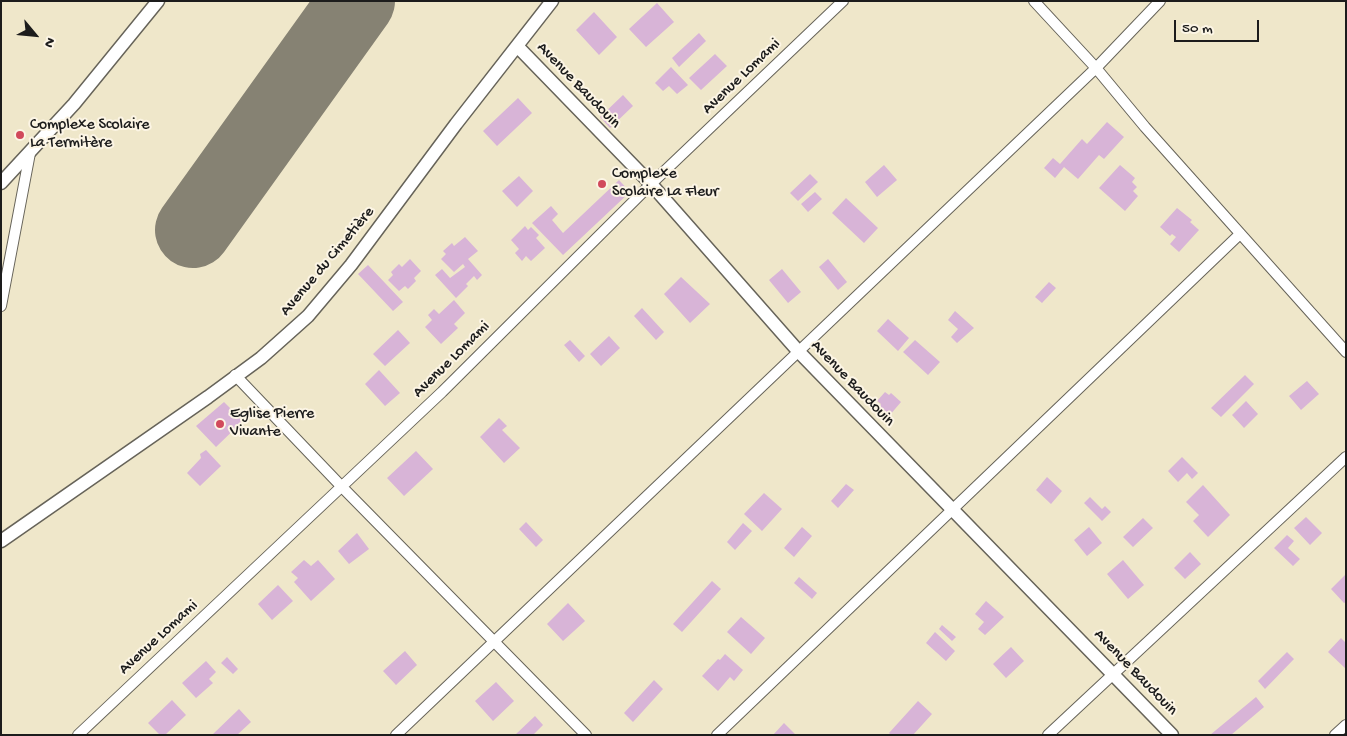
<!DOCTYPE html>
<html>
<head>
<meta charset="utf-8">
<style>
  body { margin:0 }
  #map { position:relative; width:1347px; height:736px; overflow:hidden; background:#efe7ca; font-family:"Gochi Hand",sans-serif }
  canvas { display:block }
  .frame { position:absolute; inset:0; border:2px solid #1c1c1c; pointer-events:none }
  .north { position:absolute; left:10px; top:10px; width:50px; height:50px; -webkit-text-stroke:4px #fcf5e5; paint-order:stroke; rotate:118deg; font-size:14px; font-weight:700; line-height:20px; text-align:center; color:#1c1c1c }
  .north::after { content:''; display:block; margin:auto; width:18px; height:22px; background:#1c1c1c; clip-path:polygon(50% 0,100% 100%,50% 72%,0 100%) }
  .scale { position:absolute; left:1174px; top:20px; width:85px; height:22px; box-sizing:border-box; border:2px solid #1c1c1c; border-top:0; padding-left:6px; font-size:15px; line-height:18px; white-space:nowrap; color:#1c1c1c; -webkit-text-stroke:4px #fcf5e5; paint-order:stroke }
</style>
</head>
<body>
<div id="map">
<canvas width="1347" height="736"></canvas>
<div class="frame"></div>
<div class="north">N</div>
<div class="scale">50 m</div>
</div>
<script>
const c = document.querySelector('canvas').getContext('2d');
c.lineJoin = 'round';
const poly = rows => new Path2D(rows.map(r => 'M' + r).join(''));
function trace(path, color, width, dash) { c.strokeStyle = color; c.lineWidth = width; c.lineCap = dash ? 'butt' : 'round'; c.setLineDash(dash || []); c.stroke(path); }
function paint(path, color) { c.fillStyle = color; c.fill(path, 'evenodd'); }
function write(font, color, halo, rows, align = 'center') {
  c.font = font + ' "Gochi Hand",sans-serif'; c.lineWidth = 4; c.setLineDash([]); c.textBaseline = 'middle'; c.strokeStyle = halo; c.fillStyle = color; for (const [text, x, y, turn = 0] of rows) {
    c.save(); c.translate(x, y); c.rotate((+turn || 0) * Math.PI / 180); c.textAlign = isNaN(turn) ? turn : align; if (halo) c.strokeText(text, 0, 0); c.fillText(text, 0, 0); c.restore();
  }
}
const runway = poly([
  [193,230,357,1]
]);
const building = poly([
  [657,3,674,22,646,47,629,29],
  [594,12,617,37,599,55,576,30],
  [699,33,706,41,679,67,672,58],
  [715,54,727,66,701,90,689,78],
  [671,67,688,85,677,94,669,86,663,91,655,83],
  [623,95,633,106,610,128,600,117],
  [518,98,532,113,497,146,483,131],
  [1107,122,1124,137,1104,159,1099,155,1078,179,1064,167,1055,178,1044,168,1053,158,1060,164,1082,139,1087,144],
  [884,165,897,180,877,197,865,182],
  [1120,165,1135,178,1132,182,1137,187,1133,191,1138,196,1125,211,1099,188],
  [810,174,818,182,798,201,790,193],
  [519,176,533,191,517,207,502,191],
  [619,180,630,192,563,255,532,223,551,206,558,214,552,220,563,233],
  [815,192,822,199,808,212,801,204],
  [846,198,878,228,864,243,832,213],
  [1177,208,1192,220,1190,222,1199,230,1179,252,1170,244,1176,237,1172,234,1170,236,1160,227],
  [525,226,528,230,531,227,539,235,536,238,545,248,531,261,526,256,522,261,515,253,519,249,511,240],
  [465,237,478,251,468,259,482,275,477,280,474,276,466,284,468,286,456,298,435,275,442,269,450,278,465,267,463,264,454,272,441,259,446,254,443,251,452,243,454,246],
  [410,259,421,271,414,278,416,281,408,289,405,286,399,291,388,280,393,275,391,272,399,264,402,267],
  [828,259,847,282,838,290,819,267],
  [368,265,403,302,393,311,358,274],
  [782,269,801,292,788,303,769,280],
  [681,277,710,304,690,323,664,294],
  [1049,282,1056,288,1042,303,1035,297],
  [454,300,465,313,454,324,458,328,441,344,425,327,432,320,428,315,434,309,439,314],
  [642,308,664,332,656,340,634,316],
  [955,311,974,328,957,343,951,337,958,329,948,320],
  [888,319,909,338,898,351,877,331],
  [398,330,410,343,385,366,373,354],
  [609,336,620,348,601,366,590,354],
  [570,340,585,356,579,362,564,345],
  [915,340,940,362,928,375,903,352],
  [379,370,400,393,385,406,365,384],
  [1245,375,1254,384,1221,417,1211,408],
  [1307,381,1319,394,1301,410,1289,396],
  [885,392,889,395,891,393,901,402,889,416,879,407,881,404,877,401],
  [1246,401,1258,414,1244,428,1232,415],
  [224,402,243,421,216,447,196,426],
  [499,418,507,426,502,430,520,448,504,463,480,437],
  [206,450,221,466,200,486,187,473,201,458,200,454],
  [416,451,433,469,404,496,387,478],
  [1182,457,1198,473,1192,479,1187,473,1178,482,1168,471],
  [1047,477,1062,491,1051,504,1036,490],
  [846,484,854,490,838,508,831,501],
  [1203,485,1230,515,1208,537,1193,521,1199,515,1186,502],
  [764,493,782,509,762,531,744,514],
  [1090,497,1102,509,1105,506,1111,512,1102,521,1084,503],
  [1306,517,1322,533,1310,545,1294,528],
  [1143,518,1153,528,1133,547,1123,537],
  [526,522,543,540,536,547,519,529],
  [743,523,752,531,735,550,727,542],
  [802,527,812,536,794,557,784,548],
  [1089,527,1102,543,1087,556,1074,540],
  [357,533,369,549,349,564,338,551],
  [1287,535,1294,541,1288,548,1300,559,1293,566,1274,548],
  [1190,552,1201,564,1185,579,1174,568],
  [304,560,311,566,318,560,335,579,311,601,294,582,298,578,291,572],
  [1123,560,1144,585,1128,599,1107,574],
  [1346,574,1346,602,1344,603,1331,589],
  [799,577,817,593,812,599,794,583],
  [712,581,721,589,682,632,673,624],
  [278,585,293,601,272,620,258,604],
  [986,601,1004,617,985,635,978,629,984,622,975,614],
  [568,603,585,621,563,641,547,624],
  [741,617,765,638,751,654,727,632],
  [942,625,956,637,952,641,939,629],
  [935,632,955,651,946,661,926,643],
  [1341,638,1346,643,1346,669,1328,652],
  [1011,647,1024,661,1006,678,993,664],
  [405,651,417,665,396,685,383,671],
  [1287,652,1294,659,1265,689,1258,681],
  [725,654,743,670,734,681,730,677,718,691,702,676,718,659,720,660],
  [227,657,238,669,233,674,221,663],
  [206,661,216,672,209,679,213,683,196,698,182,683],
  [654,680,663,689,633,722,624,713],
  [496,682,514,701,493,721,475,701],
  [1256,697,1264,707,1231,735,1210,735],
  [172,700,186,715,165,735,160,735,148,723],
  [918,701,932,714,913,735,891,735,889,733],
  [239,709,251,722,237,735,212,735],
  [535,716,543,725,533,735,515,735],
  [784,723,796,735,773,735]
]);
const minor = poly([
  [1034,1,1096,68,1145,127,1346,352],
  [1,306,30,153],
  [235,375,342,487,586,735],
  [78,735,442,392,651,184,843,1],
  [396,735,1096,68,1160,1],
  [717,735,1240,234],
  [1048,735,1346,457],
  [1335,735,1346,725]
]);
const tertiary = poly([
  [518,47,651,184,799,352,1172,735],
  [1,183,74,104,158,1],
  [1,541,208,397,261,358,308,316,351,265,456,124,552,1]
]);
const markers = [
  [20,135,5,"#d1495b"],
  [602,184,5,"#d1495b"],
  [220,424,5,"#d1495b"]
];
const streetNames = [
  ["Avenue Lomami",742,77,-44],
  ["Avenue Baudouin",578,86,46],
  ["Avenue du Cimetière",328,262,-50],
  ["Avenue Lomami",452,360,-45],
  ["Avenue Baudouin",852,384,46],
  ["Avenue Lomami",159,638,-43],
  ["Avenue Baudouin",1135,673,46]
];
const poiNames = [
  ["Complexe Scolaire",30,126],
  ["La Termitère",30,144],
  ["Complexe",612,175],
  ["Scolaire La Fleur",612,193],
  ["Eglise Pierre",230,415],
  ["Vivante",230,433]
];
trace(runway, '#868273', 76);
paint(building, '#d8b4d7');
trace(minor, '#666359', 12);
trace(tertiary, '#666359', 15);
trace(minor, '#fff', 10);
trace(tertiary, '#fff', 12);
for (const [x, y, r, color] of markers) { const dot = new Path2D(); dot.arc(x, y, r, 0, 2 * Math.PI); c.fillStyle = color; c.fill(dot); trace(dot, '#fcf5e5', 2); }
write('16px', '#1c1c1c', '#fcf5e5', streetNames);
write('16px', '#1c1c1c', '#fcf5e5', poiNames, 'left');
</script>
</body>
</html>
